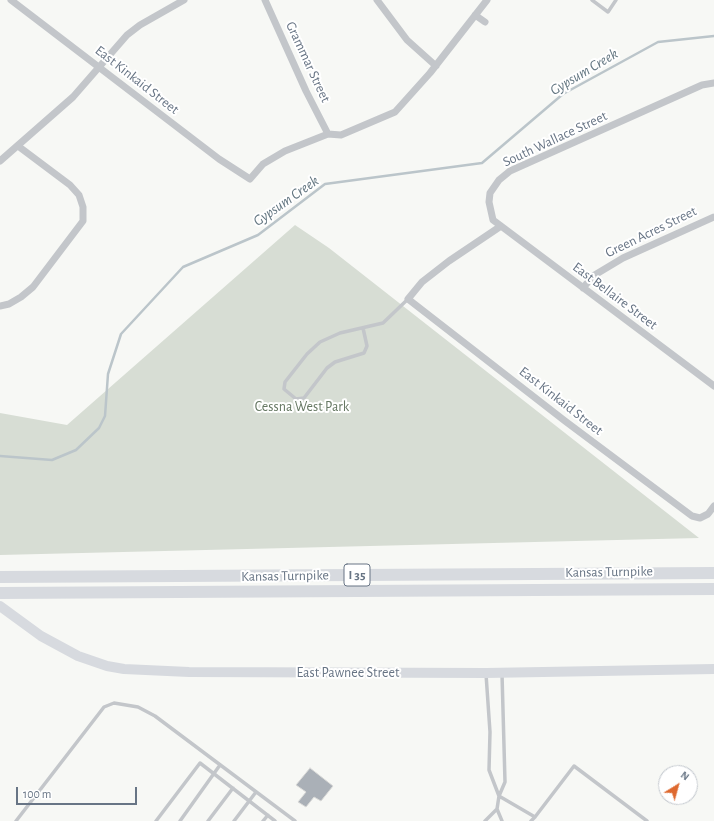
<!DOCTYPE html>
<html>
<head>
<meta charset="utf-8">
<style>
  body { margin:0 }
  #map { position:relative; width:714px; height:821px; overflow:hidden; background:#f7f8f5; font-family:"Alegreya Sans",sans-serif }
  canvas { display:block }
  .north { position:absolute; left:658px; top:765px; width:40px; height:40px; box-sizing:border-box; background:#fff; border:1px solid #c3c8ce; border-radius:50%; rotate:37deg; font-size:11px; font-weight:700; line-height:16px; text-align:center; color:#687585 }
  .north::after { content:''; display:block; margin:auto; width:14px; height:18px; background:#de692f; clip-path:polygon(50% 0,100% 100%,50% 72%,0 100%) }
  .scale { position:absolute; left:16px; top:787px; width:121px; height:18px; box-sizing:border-box; border:2px solid #687585; border-top:0; padding-left:5px; font-size:12px; line-height:14px; white-space:nowrap; color:#687585; -webkit-text-stroke:3px #fff; paint-order:stroke }
</style>
</head>
<body>
<div id="map">
<canvas width="714" height="821"></canvas>
<div class="north">N</div>
<div class="scale">100 m</div>
</div>
<script>
const c = document.querySelector('canvas').getContext('2d');
c.lineJoin = 'round';
function paint(path, color) { c.fillStyle = color; c.fill(path, 'evenodd'); }
const poly = rows => new Path2D(rows.map(r => 'M' + r).join(''));
function trace(path, color, width, dash) { c.strokeStyle = color; c.lineWidth = width; c.lineCap = dash ? 'butt' : 'round'; c.setLineDash(dash || []); c.stroke(path); }
function write(font, color, halo, rows, align = 'center') {
  c.font = font + ' "Alegreya Sans",sans-serif'; c.lineWidth = 4; c.setLineDash([]); c.textBaseline = 'middle'; c.strokeStyle = halo; c.fillStyle = color; for (const [text, x, y, turn = 0] of rows) {
    c.save(); c.translate(x, y); c.rotate((+turn || 0) * Math.PI / 180); c.textAlign = isNaN(turn) ? turn : align; if (halo) c.strokeText(text, 0, 0); c.fillText(text, 0, 0); c.restore();
  }
}
const green = poly([
  [295,225,329,248,699,538,0,555,0,413,67,425]
]);
const stream = poly([
  [0,456,52,460,76,450,99,428,105,416,108,374,121,334,183,267,258,235,325,184,482,163,563,94,658,42,714,36]
]);
const building = poly([
  [310,768,333,786,321,801,314,797,306,807,298,802,306,792,296,785,310,768]
]);
const service = poly([
  [592,0,608,12,616,0],
  [363,328,367,346,364,353,335,362,327,368,304,398,296,399,284,389,285,382,307,354,320,342,340,333,383,323,408,299],
  [486,674,490,732,489,770,499,796,535,817,531,821],
  [502,674,505,782,499,796,497,809,502,821],
  [535,817,574,766,647,821],
  [16,821,104,707,114,703,138,707,155,716,295,821],
  [156,821,200,763,275,821],
  [180,821,220,765],
  [208,821,233,788],
  [234,821,256,792],
  [263,821,268,815],
  [485,821,497,809]
]);
const minor = poly([
  [11,0,219,159,250,179,263,164,285,151,328,134,341,135,395,112,430,73,487,0],
  [265,0,306,91,328,134],
  [377,0,407,40,436,66],
  [475,15,485,22],
  [714,83,702,85,510,171,499,180,490,193,489,202,493,220,714,386],
  [0,161,73,97,127,35,140,25,184,0],
  [501,226,449,261,422,282,408,299,565,421,692,516,700,518,708,514,714,506],
  [583,288,593,276,623,258,714,217],
  [0,306,9,304,21,297,33,287,83,221,83,207,79,195,70,185,18,146]
]);
const secondary = poly([
  [0,606,41,636,78,656,107,666,124,669,189,672,486,673,714,669]
]);
const motorway = poly([
  [0,577,714,573],
  [0,593,714,589]
]);
const shields = [
  [357,575,26]
];
const shieldNames = [
  ["I 35",357,575]
];
const streetNames = [
  ["Grammar Street",308,62,65],
  ["East Kinkaid Street",137,80,38],
  ["South Wallace Street",555,139,-25],
  ["Green Acres Street",651,232,-26],
  ["East Bellaire Street",615,296,37],
  ["East Kinkaid Street",561,401,38],
  ["Kansas Turnpike",609,572,-1],
  ["Kansas Turnpike",285,576,-1],
  ["East Pawnee Street",348,673]
];
const parkNames = [
  ["Cessna West Park",302,407]
];
const waterNames = [
  ["Gypsum Creek",584,72,-31],
  ["Gypsum Creek",286,201,-35]
];
paint(green, '#d7ddd4');
trace(stream, '#bbc5ca', 2.5);
paint(building, '#aab0b7');
trace(building, '#d9d9d7', 1);
trace(service, '#c3c6ca', 3.5);
trace(minor, '#c3c6ca', 7);
trace(secondary, '#d7dadf', 10);
trace(motorway, '#d7dadf', 12);
for (const [x, y, w] of shields) { const box = new Path2D(); box.roundRect(x - w / 2, y - 11, w, 22, 3); c.fillStyle = '#fff'; c.fill(box); trace(box, '#687585', 1); }
write('bold 13px', '#687585', null, shieldNames);
write('14px', '#687585', '#fff', streetNames);
write('14px', '#657762', '#fff', parkNames);
write('italic 15px', '#637681', '#fff', waterNames);
</script>
</body>
</html>
